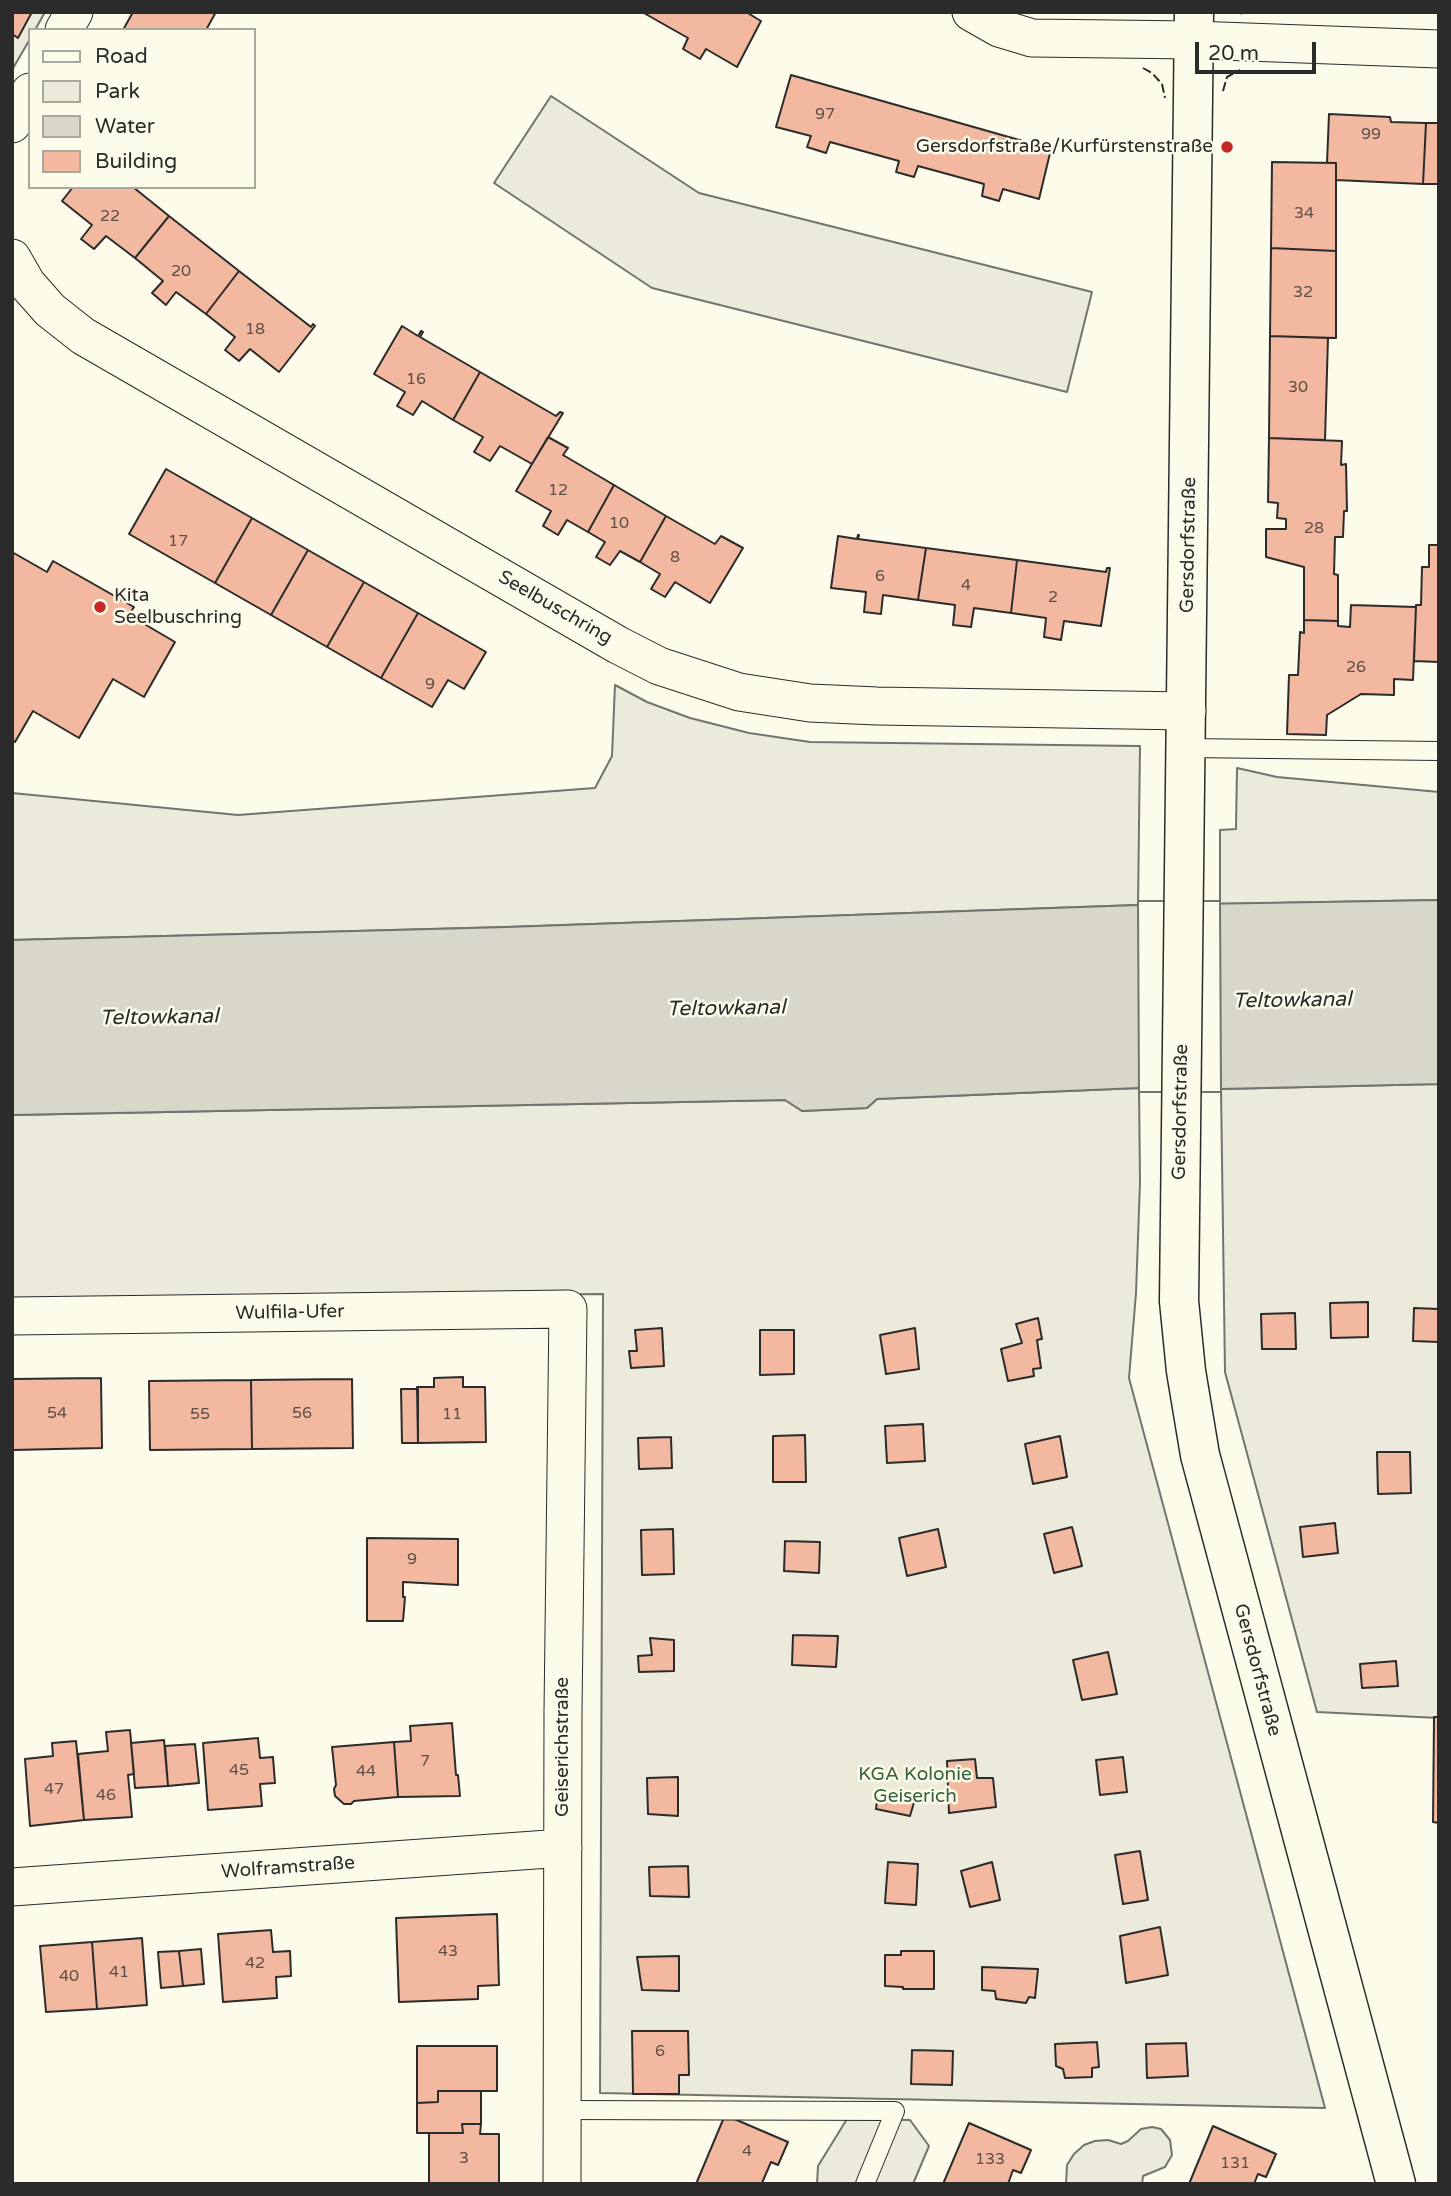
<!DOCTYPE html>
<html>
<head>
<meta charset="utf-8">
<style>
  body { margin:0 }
  #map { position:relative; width:1451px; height:2196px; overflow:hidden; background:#fdfbea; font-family:"Varela Round",sans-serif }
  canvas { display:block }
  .frame { position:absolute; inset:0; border:14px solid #2b2b2b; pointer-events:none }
  .legend { position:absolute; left:28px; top:28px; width:228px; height:161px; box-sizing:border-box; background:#fdfbea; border:2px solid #a9a89e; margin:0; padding:9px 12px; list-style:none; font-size:21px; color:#2b2b2b }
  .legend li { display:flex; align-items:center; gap:14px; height:35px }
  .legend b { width:35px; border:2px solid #a9a89e }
  .scale { position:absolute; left:1195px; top:42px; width:121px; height:32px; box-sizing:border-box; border:4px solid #2b2b2b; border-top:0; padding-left:9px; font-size:21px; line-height:24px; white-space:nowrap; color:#2b2b2b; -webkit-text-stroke:5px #fdfbea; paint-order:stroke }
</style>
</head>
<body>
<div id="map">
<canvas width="1451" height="2196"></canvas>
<div class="frame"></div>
<ul class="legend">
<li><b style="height:9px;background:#fdfbea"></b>Road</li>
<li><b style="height:19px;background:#ecebdb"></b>Park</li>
<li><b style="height:19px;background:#d8d7c9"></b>Water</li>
<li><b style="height:19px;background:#f2b8a0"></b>Building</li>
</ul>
<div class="scale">20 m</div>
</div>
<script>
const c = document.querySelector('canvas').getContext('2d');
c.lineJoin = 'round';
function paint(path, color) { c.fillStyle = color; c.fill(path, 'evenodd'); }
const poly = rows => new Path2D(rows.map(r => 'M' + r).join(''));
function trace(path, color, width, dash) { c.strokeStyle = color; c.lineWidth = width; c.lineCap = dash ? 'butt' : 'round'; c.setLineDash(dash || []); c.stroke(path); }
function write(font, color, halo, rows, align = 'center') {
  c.font = font + ' "Varela Round",sans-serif'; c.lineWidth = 5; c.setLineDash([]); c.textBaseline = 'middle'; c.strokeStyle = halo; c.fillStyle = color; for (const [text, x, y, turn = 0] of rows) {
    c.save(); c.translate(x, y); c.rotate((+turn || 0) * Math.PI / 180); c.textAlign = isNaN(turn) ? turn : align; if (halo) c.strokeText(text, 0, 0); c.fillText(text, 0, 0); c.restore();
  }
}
const green = poly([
  [12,12,45,12,35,30,30,30,30,39,12,70,12,12],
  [615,685,647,702,690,718,749,733,810,742,1140,746,1138,905,507,927,12,940,12,793,238,815,595,788,612,756,615,685],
  [1237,768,1277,777,1439,792,1439,900,1220,904,1220,830,1236,829,1237,768],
  [1439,1084,1439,1718,1317,1712,1225,1372,1221,1089,1439,1084],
  [1139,1088,1140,1182,1136,1293,1129,1378,1325,2108,600,2093,603,1294,12,1300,12,1115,785,1100,802,1111,867,1108,877,1099,1139,1088],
  [1152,2127,1161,2129,1170,2140,1172,2155,1165,2167,1143,2176,1142,2184,1066,2184,1067,2165,1074,2154,1084,2145,1095,2141,1108,2140,1121,2144,1128,2141,1141,2129,1152,2127]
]);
const parking = poly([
  [551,96,699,193,1092,292,1067,392,652,288,494,183,551,96],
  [847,2119,910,2120,929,2146,913,2184,817,2184,818,2166,847,2119]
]);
const water = poly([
  [1439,900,1439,1084,1221,1089,1139,1088,877,1099,867,1108,802,1111,785,1100,12,1115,12,940,507,927,1138,905,1439,900]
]);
const pier = poly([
  [1138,901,1220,901,1221,1092,1139,1092,1138,901]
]);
const building = poly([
  [12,12,32,12,18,38,12,34,12,12],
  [133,12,216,12,206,30,123,30,133,12],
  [642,12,746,12,761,21,737,67,706,49,700,59,683,49,688,38,642,12],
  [791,75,1051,149,1039,199,1003,189,999,201,982,196,984,184,918,166,914,177,896,172,899,161,830,142,826,153,807,147,811,136,776,127,791,75],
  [1329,114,1390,117,1391,122,1426,123,1423,184,1336,180,1336,163,1327,163,1329,114],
  [1426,123,1439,123,1439,184,1423,184,1426,123],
  [1272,162,1336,163,1336,251,1271,248,1272,162],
  [73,187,133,187,169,216,135,258,106,236,94,249,81,239,92,225,62,201,73,187],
  [169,216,239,271,206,314,176,292,166,305,152,293,163,281,135,258,169,216],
  [1271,248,1336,251,1336,338,1270,336,1271,248],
  [239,271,311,327,313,324,315,326,279,372,250,349,239,361,225,350,235,337,206,314,239,271],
  [402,326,418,336,421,331,423,332,420,337,480,372,453,420,422,401,413,415,397,406,405,392,374,374,402,326],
  [1270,336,1328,338,1325,440,1269,438,1270,336],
  [480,372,556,416,560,412,563,413,532,464,500,446,490,461,474,452,483,437,453,420,480,372],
  [548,437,568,448,563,455,614,485,588,532,567,520,558,535,543,526,551,511,516,491,548,437],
  [1269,438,1342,441,1341,465,1346,464,1347,511,1344,511,1343,537,1335,537,1334,574,1338,575,1338,621,1304,620,1304,567,1266,557,1266,529,1286,529,1286,519,1277,518,1278,503,1268,502,1269,438],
  [166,469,252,518,215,583,129,534,166,469],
  [614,485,666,516,640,562,620,551,610,565,596,557,605,542,588,532,614,485],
  [666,516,715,544,721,536,743,548,710,603,675,582,665,597,651,589,660,574,640,562,666,516],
  [252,518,308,550,271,615,215,583,252,518],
  [858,535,859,535,858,539,926,548,918,600,883,595,881,614,864,612,866,592,831,588,838,536,857,539,858,535],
  [1429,545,1439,545,1439,662,1414,661,1416,605,1421,605,1422,567,1429,567,1429,545],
  [926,548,1017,560,1011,613,974,608,971,627,953,625,955,605,918,600,926,548],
  [308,550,364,582,327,647,271,615,308,550],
  [12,552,47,572,53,561,134,607,129,615,175,642,144,697,113,679,79,738,33,711,15,742,12,740,12,552],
  [1017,560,1106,572,1107,568,1110,568,1101,626,1064,621,1061,640,1044,637,1046,618,1011,613,1017,560],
  [364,582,418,613,381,678,327,647,364,582],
  [1351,605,1416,607,1413,680,1394,679,1394,695,1361,694,1327,715,1326,735,1287,734,1289,675,1298,675,1300,632,1304,633,1304,620,1338,621,1338,626,1350,627,1351,605],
  [418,613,486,652,464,689,448,680,432,707,381,678,418,613],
  [1368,1302,1368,1337,1331,1338,1330,1303,1368,1302],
  [1414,1308,1439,1309,1439,1342,1413,1341,1414,1308],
  [1295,1313,1296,1349,1262,1349,1261,1314,1295,1313],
  [1038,1318,1042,1339,1037,1340,1041,1368,1033,1369,1034,1376,1008,1381,1001,1349,1022,1343,1016,1324,1038,1318],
  [662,1328,664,1366,631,1368,629,1351,637,1351,635,1330,662,1328],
  [915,1328,919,1369,886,1374,880,1335,915,1328],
  [760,1330,794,1330,794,1374,760,1375,760,1330],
  [463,1377,463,1387,485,1387,486,1442,418,1443,417,1387,434,1387,434,1378,463,1377],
  [101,1378,102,1448,12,1450,12,1379,101,1378],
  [352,1379,353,1448,252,1449,251,1380,352,1379],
  [251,1380,252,1449,150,1450,149,1381,251,1380],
  [401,1389,418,1389,418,1443,402,1443,401,1389],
  [923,1424,925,1461,887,1463,885,1426,923,1424],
  [805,1435,806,1482,773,1482,773,1436,805,1435],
  [1060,1436,1067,1477,1033,1484,1025,1444,1060,1436],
  [671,1437,672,1468,639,1469,638,1438,671,1437],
  [1377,1452,1410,1452,1411,1493,1378,1494,1377,1452],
  [1335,1523,1338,1553,1303,1557,1300,1527,1335,1523],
  [1072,1527,1082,1566,1054,1573,1044,1534,1072,1527],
  [673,1529,674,1574,642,1575,641,1530,673,1529],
  [938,1529,946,1567,907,1576,899,1538,938,1529],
  [367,1538,458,1539,458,1585,403,1582,403,1597,405,1597,403,1621,367,1621,367,1538],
  [785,1541,820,1542,819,1573,784,1571,785,1541],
  [793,1635,838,1636,836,1667,792,1665,793,1635],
  [650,1638,674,1640,674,1671,639,1672,638,1656,652,1655,650,1638],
  [1108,1652,1117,1694,1082,1700,1073,1660,1108,1652],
  [1396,1661,1398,1686,1362,1688,1360,1664,1396,1661],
  [1434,1717,1439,1717,1439,1823,1433,1822,1434,1717],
  [452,1723,456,1775,458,1775,460,1796,398,1797,394,1742,411,1741,410,1726,452,1723],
  [130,1730,134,1774,128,1775,132,1817,84,1820,78,1754,108,1751,106,1732,130,1730],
  [258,1738,260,1758,273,1757,275,1783,260,1784,262,1806,208,1810,203,1743,258,1738],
  [164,1740,168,1786,135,1788,131,1743,164,1740],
  [76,1741,84,1820,30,1826,25,1759,53,1756,52,1743,76,1741],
  [394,1742,398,1797,354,1801,351,1804,344,1804,335,1796,334,1789,336,1785,332,1747,394,1742],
  [195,1744,199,1783,168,1786,165,1746,195,1744],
  [1123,1757,1127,1792,1100,1795,1096,1760,1123,1757],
  [975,1759,977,1778,993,1778,996,1807,949,1813,947,1761,975,1759],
  [678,1777,678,1816,648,1814,647,1778,678,1777],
  [878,1792,915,1799,910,1816,876,1809,878,1792],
  [1140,1851,1148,1900,1123,1904,1115,1855,1140,1851],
  [888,1862,918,1864,916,1905,885,1903,888,1862],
  [992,1862,1000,1900,970,1907,961,1871,992,1862],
  [688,1866,689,1897,650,1896,649,1867,688,1866],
  [497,1914,499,1985,478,1986,478,1999,399,2002,396,1918,497,1914],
  [1160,1927,1168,1975,1126,1983,1120,1936,1160,1927],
  [271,1930,273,1952,290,1951,291,1976,276,1977,277,1998,223,2002,218,1934,271,1930],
  [142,1938,147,2005,97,2009,92,1942,142,1938],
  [92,1942,97,2009,46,2012,40,1946,92,1942],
  [201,1949,204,1984,183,1986,179,1951,201,1949],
  [179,1951,183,1986,161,1988,158,1952,179,1951],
  [901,1951,934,1951,934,1989,903,1989,903,1987,885,1986,885,1955,901,1955,901,1951],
  [679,1956,679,1991,642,1990,637,1957,679,1956],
  [982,1967,1038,1969,1035,1998,1029,1997,1026,2003,996,1999,995,1991,982,1990,982,1967],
  [632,2031,688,2031,689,2075,679,2075,679,2094,633,2094,632,2031],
  [1097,2042,1099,2067,1092,2068,1092,2077,1065,2078,1063,2069,1056,2066,1055,2044,1097,2042],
  [1186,2043,1188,2076,1147,2078,1146,2044,1186,2043],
  [417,2046,497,2046,497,2091,438,2091,438,2102,417,2103,417,2046],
  [912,2050,953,2051,952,2085,911,2084,912,2050],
  [438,2091,481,2091,481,2124,462,2124,463,2133,417,2133,417,2103,438,2102,438,2091],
  [725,2115,788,2142,778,2165,771,2162,762,2183,764,2184,696,2184,725,2115],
  [969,2123,1031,2150,1021,2173,1013,2170,1008,2184,943,2184,969,2123],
  [462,2124,481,2124,480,2134,499,2134,499,2184,429,2184,429,2133,463,2133,462,2124],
  [1213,2126,1276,2154,1266,2177,1258,2174,1254,2184,1189,2184,1213,2126]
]);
const service = poly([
  [1187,748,1439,751],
  [562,2110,895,2111,865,2184]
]);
const minor = poly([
  [971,12,999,28,1032,38,1193,40,1439,49],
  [64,30,74,12],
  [12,124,30,92],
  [12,258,27,284,50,310,83,336,618,645,659,666,739,692,810,703,877,706,1187,711],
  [12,1316,568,1309,563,1712,562,2184],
  [12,1887,563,1848]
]);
const tertiary = poly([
  [1194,12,1179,1301,1186,1371,1200,1455,1396,2184]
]);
const fence = poly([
  [1239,12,1242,14],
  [1143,68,1152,73,1162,84,1165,98],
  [1223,91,1227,77,1240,70]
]);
const markers = [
  [1227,147,7,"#c62828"],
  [100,607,7,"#c62828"]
];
const numberNames = [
  ["97",825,115],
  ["99",1371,135],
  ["34",1304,214],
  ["22",110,217],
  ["20",181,272],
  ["32",1303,293],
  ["18",255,330],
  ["16",416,380],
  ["30",1298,388],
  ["12",558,491],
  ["10",619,524],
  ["28",1314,529],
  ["17",178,542],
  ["8",675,558],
  ["6",880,577],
  ["4",966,586],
  ["2",1053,598],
  ["26",1356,668],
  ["9",430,685],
  ["54",57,1414],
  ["56",302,1414],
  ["55",200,1415],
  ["11",452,1415],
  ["9",412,1560],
  ["7",425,1762],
  ["45",239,1771],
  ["44",366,1772],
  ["47",54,1790],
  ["46",106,1796],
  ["43",448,1952],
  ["42",255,1964],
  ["41",119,1973],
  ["40",69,1977],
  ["6",660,2052],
  ["4",747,2152],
  ["3",464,2159],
  ["133",990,2160],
  ["131",1235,2164]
];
const poiNames = [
  ["Gersdorfstraße/Kurfürstenstraße",1213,147],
  ["Kita",114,596,"left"],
  ["Seelbuschring",114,618,"left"]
];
const streetNames = [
  ["Gersdorfstraße",1189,545,-89],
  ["Seelbuschring",555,608,30],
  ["Gersdorfstraße",1181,1112,-89],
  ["Wulfila-Ufer",290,1313,-1],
  ["Gersdorfstraße",1257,1670,75],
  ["Geiserichstraße",563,1747,-90],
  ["Wolframstraße",288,1868,-4]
];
const parkNames = [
  ["KGA Kolonie",915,1775],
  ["Geiserich",915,1797]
];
const waterNames = [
  ["Teltowkanal",1292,1001,-1],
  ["Teltowkanal",726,1009,-1],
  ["Teltowkanal",159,1018,-1]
];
paint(green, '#ecebdb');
trace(green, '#74746e', 2);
paint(parking, '#eceadb');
trace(parking, '#74746e', 2);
paint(water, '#d8d7c9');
trace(water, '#74746e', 2);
paint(pier, '#fdfbea');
trace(pier, '#74746e', 2);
paint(building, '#f2b8a0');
trace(building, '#2b2b2b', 2);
trace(service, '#2b2b2b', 20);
trace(minor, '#2b2b2b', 39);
trace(tertiary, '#2b2b2b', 41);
trace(service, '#fdfbea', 18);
trace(minor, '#fdfbea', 37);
trace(tertiary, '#fdfbea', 38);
trace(fence, '#2b2b2b', 2, [9, 3.5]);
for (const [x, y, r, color] of markers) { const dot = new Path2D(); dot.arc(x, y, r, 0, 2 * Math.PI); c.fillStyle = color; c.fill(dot); trace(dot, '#fdfbea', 2.5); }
write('16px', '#5d4e48', null, numberNames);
write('19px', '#2b2b2b', '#fdfbea', poiNames, 'right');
write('19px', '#2b2b2b', '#fdfbea', streetNames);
write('19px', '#34623c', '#fdfbea', parkNames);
write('italic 21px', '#2b2b2b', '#fdfbea', waterNames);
</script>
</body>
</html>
